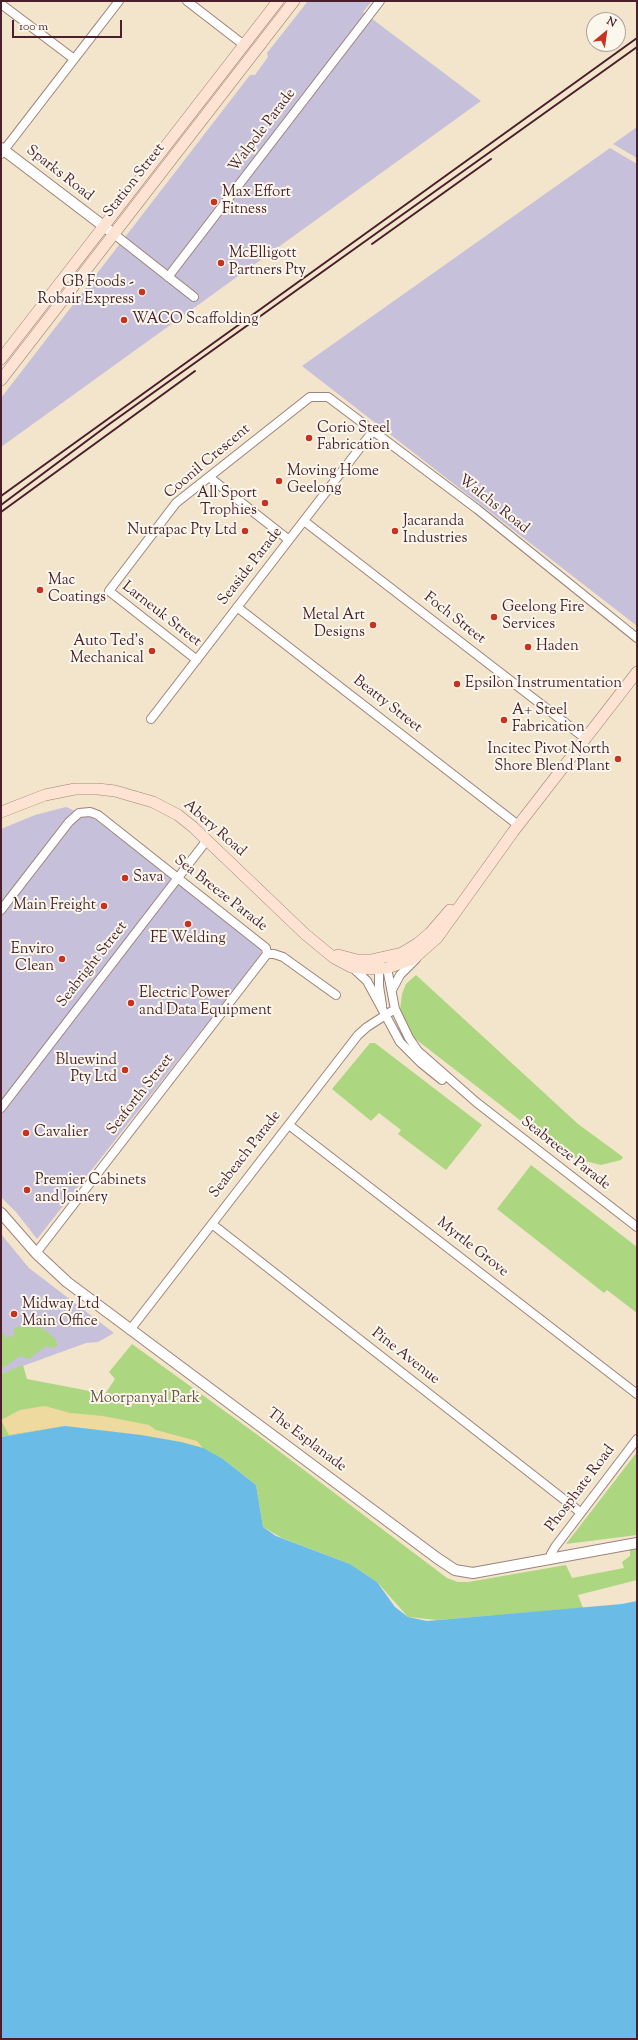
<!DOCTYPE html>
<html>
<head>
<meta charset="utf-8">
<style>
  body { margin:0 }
  #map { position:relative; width:638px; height:2040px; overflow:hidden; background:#f2e5cb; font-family:"Sorts Mill Goudy",serif }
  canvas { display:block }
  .frame { position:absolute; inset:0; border:2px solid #4a1f2b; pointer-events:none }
  .north { position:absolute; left:586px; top:12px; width:40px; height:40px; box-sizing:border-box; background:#fbf7ec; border:1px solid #b4a19f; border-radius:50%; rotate:29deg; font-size:11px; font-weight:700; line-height:16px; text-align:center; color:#4a1f2b }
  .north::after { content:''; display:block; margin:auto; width:14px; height:18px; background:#c8321e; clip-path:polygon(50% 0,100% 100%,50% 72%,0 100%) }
  .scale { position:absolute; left:12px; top:20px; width:110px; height:18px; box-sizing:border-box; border:2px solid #4a1f2b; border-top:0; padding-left:5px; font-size:12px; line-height:14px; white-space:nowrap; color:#4a1f2b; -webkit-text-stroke:3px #fbf7ec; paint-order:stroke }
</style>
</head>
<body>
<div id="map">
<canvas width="638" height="2040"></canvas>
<div class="frame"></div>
<div class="north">N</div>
<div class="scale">100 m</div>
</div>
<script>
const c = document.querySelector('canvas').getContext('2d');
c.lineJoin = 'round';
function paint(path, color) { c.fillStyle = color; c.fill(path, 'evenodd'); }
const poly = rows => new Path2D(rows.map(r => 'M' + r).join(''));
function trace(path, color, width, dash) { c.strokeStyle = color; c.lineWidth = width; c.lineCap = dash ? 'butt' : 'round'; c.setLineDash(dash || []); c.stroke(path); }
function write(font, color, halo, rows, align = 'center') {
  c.font = font + ' "Sorts Mill Goudy",serif'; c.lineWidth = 4; c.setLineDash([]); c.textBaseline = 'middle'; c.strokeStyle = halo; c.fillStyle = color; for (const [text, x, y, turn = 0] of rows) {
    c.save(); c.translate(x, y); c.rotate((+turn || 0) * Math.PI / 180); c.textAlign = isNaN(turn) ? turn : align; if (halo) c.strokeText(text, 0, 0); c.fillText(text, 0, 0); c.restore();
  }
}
const industrial = poly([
  [308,1,372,1,363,12,481,101,1,447,1,398,250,75,255,75,268,57,267,53],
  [637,127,637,158,613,144],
  [610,148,637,164,637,626,302,366],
  [66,807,96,820,259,945,262,954,37,1239,16,1212,1,1197,1,829,35,815],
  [1,1234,29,1268,114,1333,98,1342,86,1343,1,1374]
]);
const green = poly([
  [416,975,578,1124,623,1157,621,1160,601,1165,577,1159,561,1152,413,1037,400,1010,402,994,406,984],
  [370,1043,375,1043,482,1125,446,1170,398,1134,401,1130,379,1113,371,1121,332,1089],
  [531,1165,637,1247,637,1313,607,1290,604,1293,497,1209],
  [27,1323,46,1330,56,1340,57,1346,53,1348,46,1346,29,1359,20,1356,1,1369,1,1333,3,1332,6,1338,15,1335,13,1329],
  [132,1344,255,1433,447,1578,458,1582,468,1582,566,1565,572,1578,624,1568,622,1562,630,1556,630,1548,637,1547,637,1580,578,1595,583,1608,437,1620,408,1617,377,1582,350,1564,282,1538,263,1527,256,1485,223,1459,181,1442,141,1435,65,1426,1,1437,1,1374,23,1365,27,1379,105,1394,115,1379,109,1372],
  [637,1452,637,1535,566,1544]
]);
const sand = poly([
  [45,1406,70,1413,103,1416,149,1425,156,1430,197,1441,203,1448,181,1442,141,1435,64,1426,9,1435,1,1420,20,1410]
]);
const water = poly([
  [65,1426,141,1435,181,1442,203,1448,223,1459,256,1485,263,1527,276,1536,350,1564,377,1582,395,1607,408,1617,427,1621,622,1604,637,1601,637,2039,1,2039,1,1437]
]);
const minor = poly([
  [187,1,244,45],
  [1,4,74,59],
  [1,154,119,1],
  [114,234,194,297],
  [168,277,380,1],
  [209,477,289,540],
  [304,521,586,739],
  [237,607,518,825],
  [197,660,109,591,176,503,310,397,328,397,477,509,637,638],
  [151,719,373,431],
  [1,910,69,822,79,813,90,812,98,815,266,948,267,954,274,954,283,957,336,995],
  [352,967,367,981,400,1042,421,1063,442,1080],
  [387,968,395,1009,409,1038,418,1051,476,1102,637,1227],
  [379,969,379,986,382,1005],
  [392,990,400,975,416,959],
  [1,1108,207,840],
  [289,1125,637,1394],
  [212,1224,580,1512],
  [36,1253,267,954],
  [130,1330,358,1035,367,1027,395,1009],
  [552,1558,551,1554,555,1547,637,1439]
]);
const tertiary = poly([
  [1,148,114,234],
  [1,1213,36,1253,67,1282,437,1558,455,1570,473,1573,637,1543]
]);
const secondary = poly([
  [1,359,278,1],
  [1,380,294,1],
  [1,812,45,795,75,789,98,789,115,791,153,802,178,815,193,827,305,934,334,958,351,967,371,969,387,968,413,959,437,938,513,832,637,672],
  [338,955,357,960,371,960,402,953,417,944,430,933,450,910]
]);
const rail = poly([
  [372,244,491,159],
  [1,496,637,38],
  [1,505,108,425,637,47],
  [1,512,195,371]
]);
const markers = [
  [214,202,4,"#c8321e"],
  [221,263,4,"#c8321e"],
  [142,292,4,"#c8321e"],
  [124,320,4,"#c8321e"],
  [309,438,4,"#c8321e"],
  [279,481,4,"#c8321e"],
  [265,503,4,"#c8321e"],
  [245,531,4,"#c8321e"],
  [395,531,4,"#c8321e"],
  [40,590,4,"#c8321e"],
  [494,617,4,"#c8321e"],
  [373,625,4,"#c8321e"],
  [528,647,4,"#c8321e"],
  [152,651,4,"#c8321e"],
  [457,684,4,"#c8321e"],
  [504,720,4,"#c8321e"],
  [618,759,4,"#c8321e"],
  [125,878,4,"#c8321e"],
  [104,906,4,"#c8321e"],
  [188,924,4,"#c8321e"],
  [62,959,4,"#c8321e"],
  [131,1003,4,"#c8321e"],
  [125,1070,4,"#c8321e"],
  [26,1133,4,"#c8321e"],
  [27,1190,4,"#c8321e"],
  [14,1314,4,"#c8321e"]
];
const streetNames = [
  ["Walpole Parade",263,131,-53],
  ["Sparks Road",59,174,38],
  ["Station Street",135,181,-52],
  ["Coonil Crescent",208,462,-40],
  ["Walchs Road",493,505,38],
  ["Seaside Parade",251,567,-52],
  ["Larneuk Street",161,615,38],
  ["Foch Street",454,619,38],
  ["Beatty Street",387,705,38],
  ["Abery Road",214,829,41],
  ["Sea Breeze Parade",220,894,38],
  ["Seabright Street",93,965,-52],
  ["Seaforth Street",141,1095,-52],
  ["Seabreeze Parade",565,1154,38],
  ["Seabeach Parade",246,1155,-52],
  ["Myrtle Grove",472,1248,38],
  ["Pine Avenue",405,1357,38],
  ["The Esplanade",306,1441,37],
  ["Phosphate Road",581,1489,-53]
];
const poiNames = [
  ["Max Effort",222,193],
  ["Fitness",222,210],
  ["McElligott",229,254],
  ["Partners Pty",229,271],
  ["GB Foods -",134,283,"right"],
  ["Robair Express",134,300,"right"],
  ["WACO Scaffolding",132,320],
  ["Corio Steel",317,429],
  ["Fabrication",317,446],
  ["Moving Home",287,472],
  ["Geelong",287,489],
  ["All Sport",257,494,"right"],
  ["Trophies",257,511,"right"],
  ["Jacaranda",403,522],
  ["Industries",403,539],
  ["Nutrapac Pty Ltd",237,531,"right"],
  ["Mac",48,581],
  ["Coatings",48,598],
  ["Geelong Fire",502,608],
  ["Services",502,625],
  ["Metal Art",365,616,"right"],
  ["Designs",365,633,"right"],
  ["Auto Ted's",144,642,"right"],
  ["Mechanical",144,659,"right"],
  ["Haden",536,647],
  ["Epsilon Instrumentation",465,684],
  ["A+ Steel",512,711],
  ["Fabrication",512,728],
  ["Incitec Pivot North",610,750,"right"],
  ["Shore Blend Plant",610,767,"right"],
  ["Sava",133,878],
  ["Main Freight",96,906,"right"],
  ["FE Welding",188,939,"center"],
  ["Enviro",54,950,"right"],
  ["Clean",54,967,"right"],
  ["Electric Power",139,994],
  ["and Data Equipment",139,1011],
  ["Bluewind",117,1061,"right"],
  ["Pty Ltd",117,1078,"right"],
  ["Cavalier",34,1133],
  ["Premier Cabinets",35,1181],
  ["and Joinery",35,1198],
  ["Midway Ltd",22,1305],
  ["Main Office",22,1322]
];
const parkNames = [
  ["Moorpanyal Park",145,1399]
];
paint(industrial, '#c6c0da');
paint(green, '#add680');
paint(sand, '#eeda9e');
paint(water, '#6abce6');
trace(minor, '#9e827b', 10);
trace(tertiary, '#9e827b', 12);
trace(secondary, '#9e827b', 12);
trace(minor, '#fff', 8);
trace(tertiary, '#fff', 10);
trace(secondary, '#fee3d2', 11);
trace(rail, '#4a1f2b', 2);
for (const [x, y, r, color] of markers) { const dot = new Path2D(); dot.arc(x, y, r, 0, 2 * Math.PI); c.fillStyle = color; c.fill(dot); trace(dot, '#fbf7ec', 1.5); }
write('15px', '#4a1f2b', '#fbf7ec', streetNames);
write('15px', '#4a1f2b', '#fbf7ec', poiNames, 'left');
write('15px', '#685644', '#fbf7ec', parkNames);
</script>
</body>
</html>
